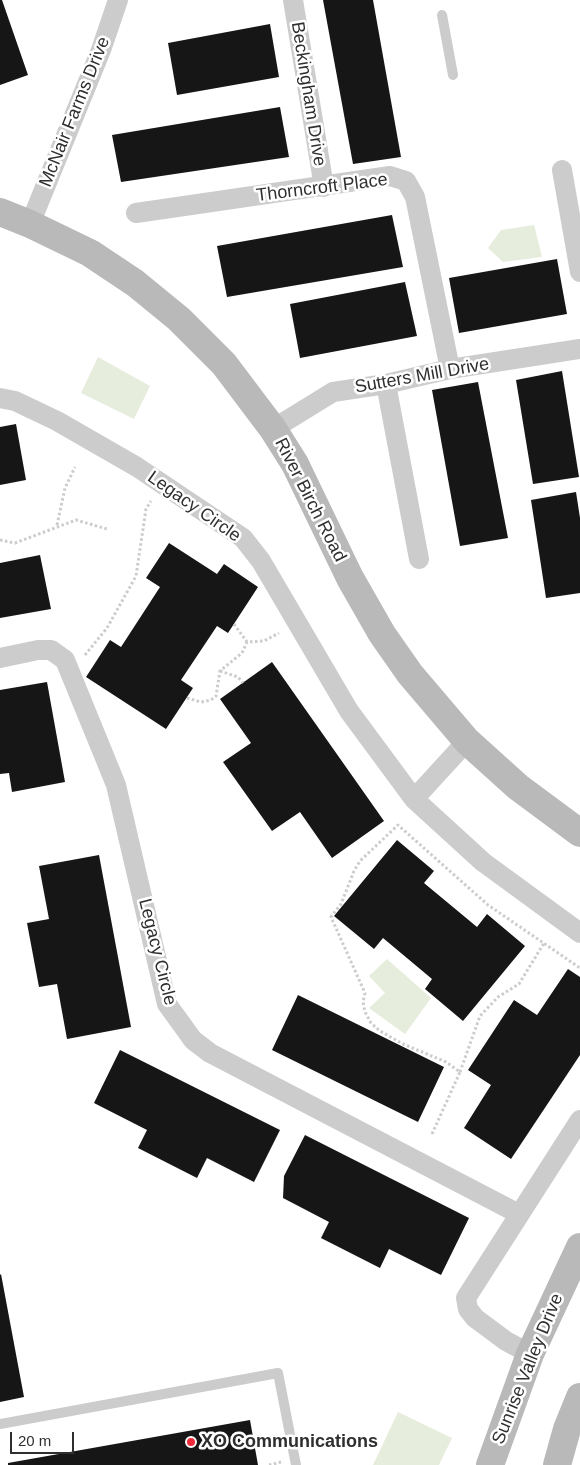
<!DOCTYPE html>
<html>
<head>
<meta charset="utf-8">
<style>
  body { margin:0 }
  #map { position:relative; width:580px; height:1465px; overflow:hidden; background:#fff; font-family:Helvetica,sans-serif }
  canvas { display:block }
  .scale { position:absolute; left:10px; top:1432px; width:64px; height:22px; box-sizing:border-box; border:2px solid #2f2f2f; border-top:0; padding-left:6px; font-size:15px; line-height:18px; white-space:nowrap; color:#2f2f2f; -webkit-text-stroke:4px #fff; paint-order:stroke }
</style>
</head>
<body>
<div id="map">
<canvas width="580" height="1465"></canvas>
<div class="scale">20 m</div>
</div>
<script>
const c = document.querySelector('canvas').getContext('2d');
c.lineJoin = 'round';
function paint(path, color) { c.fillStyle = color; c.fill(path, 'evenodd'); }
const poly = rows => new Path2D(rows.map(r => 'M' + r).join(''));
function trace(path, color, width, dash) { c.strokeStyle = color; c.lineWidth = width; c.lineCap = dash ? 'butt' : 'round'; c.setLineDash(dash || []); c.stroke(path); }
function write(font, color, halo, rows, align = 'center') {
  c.font = font + ' Helvetica,sans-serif'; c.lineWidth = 5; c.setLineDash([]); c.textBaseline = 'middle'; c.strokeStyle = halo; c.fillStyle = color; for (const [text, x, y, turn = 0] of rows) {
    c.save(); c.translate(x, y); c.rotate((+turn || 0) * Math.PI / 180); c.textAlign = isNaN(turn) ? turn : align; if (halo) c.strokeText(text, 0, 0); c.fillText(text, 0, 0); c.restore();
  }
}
const green = poly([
  [534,225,542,257,503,262,488,248,501,230],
  [98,357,150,386,134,419,81,393],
  [387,959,431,998,405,1034,369,1008,385,993,369,976],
  [398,1412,452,1438,439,1465,373,1465]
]);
const building = poly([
  [0,0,2,0,28,75,0,85],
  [323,0,373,0,401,157,353,164],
  [270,24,279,77,177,95,168,43],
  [280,107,289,157,121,182,112,135],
  [392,215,403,267,227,297,217,246],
  [557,259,567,314,459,333,449,278],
  [405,282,417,336,300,358,290,304],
  [562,371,579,477,533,484,516,380],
  [478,382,508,538,460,546,432,390],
  [16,424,26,480,0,485,0,427],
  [576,492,580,518,580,593,546,598,531,500],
  [169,543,217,574,224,564,258,587,228,633,217,626,181,680,193,688,166,729,86,677,110,640,121,647,160,587,146,578],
  [40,555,51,609,0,618,0,563],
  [272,662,384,821,332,858,300,812,272,831,223,762,251,743,220,699],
  [47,682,65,782,12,792,9,773,0,774,0,690],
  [397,840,434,871,424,883,477,927,487,914,525,946,463,1021,425,989,432,979,383,938,374,949,334,916],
  [99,855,131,1027,67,1039,57,984,39,987,27,923,49,919,39,866],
  [568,969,580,977,580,1055,511,1159,464,1128,491,1085,468,1070,514,1000,537,1015],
  [298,995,444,1067,418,1122,272,1050],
  [120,1050,280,1130,254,1182,207,1158,197,1178,138,1148,147,1130,94,1103],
  [305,1135,469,1218,441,1275,389,1249,380,1268,321,1238,329,1222,283,1198,284,1176],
  [1,1274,24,1397,0,1402,0,1275],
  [250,1420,258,1465,8,1465,8,1463]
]);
const path = poly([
  [57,525,65,488,75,467],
  [0,540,15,543,76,520,107,529],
  [234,624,247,642],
  [85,655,107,628,136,576,146,509,151,501],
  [220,671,238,677,243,683],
  [187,698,201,702,211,700,216,696,220,671,242,653,247,642,264,641,279,633],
  [460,1072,480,1016,498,997,519,984,544,943],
  [432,1134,460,1072,446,1062,403,1044,380,1031,371,1023,365,1012,363,1002,365,993,331,917,341,904,354,871,360,861,398,825,488,905,580,968],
  [269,1465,281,1462]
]);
const lane = poly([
  [442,15,453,75],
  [0,1424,278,1373,296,1465]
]);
const street = poly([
  [293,0,324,187],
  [562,170,580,272],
  [136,213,390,176,406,181,415,197,450,369],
  [30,224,101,50,118,0],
  [386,384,419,559],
  [0,398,15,401,57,421,137,467,243,538,261,561,349,711,414,799,483,862,580,933],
  [273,429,333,392,386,384,450,369,580,349],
  [0,658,38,650,51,650,65,660,116,785,167,1004,193,1040,210,1053,519,1214],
  [414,799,467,741],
  [530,1354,506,1341,475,1318,468,1309,466,1298,580,1120]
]);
const secondary = poly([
  [0,212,30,224,90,253,135,283,179,319,224,364,273,429,295,464,350,578,382,634,410,674,467,741,518,787,580,833],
  [490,1465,530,1354,580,1247],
  [557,1465,567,1429,580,1397]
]);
const markers = [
  [191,1442,5,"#ee2a3b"]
];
const streetNames = [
  ["Beckingham Drive",308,94,81],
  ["McNair Farms Drive",75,112,-68],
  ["Thorncroft Place",322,188,-7],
  ["Sutters Mill Drive",422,376,-10],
  ["River Birch Road",310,500,63],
  ["Legacy Circle",194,507,35],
  ["Legacy Circle",157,952,76],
  ["Sunrise Valley Drive",528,1369,-68]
];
const poiNames = [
  ["XO Communications",201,1442]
];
paint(green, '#e6eddd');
paint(building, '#161616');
trace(path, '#ccc', 3, [2.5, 2.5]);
trace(lane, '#ccc', 10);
trace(street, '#ccc', 20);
trace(secondary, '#b9b9b9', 28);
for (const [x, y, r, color] of markers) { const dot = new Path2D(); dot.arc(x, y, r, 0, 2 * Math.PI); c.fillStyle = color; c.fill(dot); trace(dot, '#fff', 2); }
write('18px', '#2f2f2f', '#fff', streetNames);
write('bold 18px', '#2f2f2f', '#fff', poiNames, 'left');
</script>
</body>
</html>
